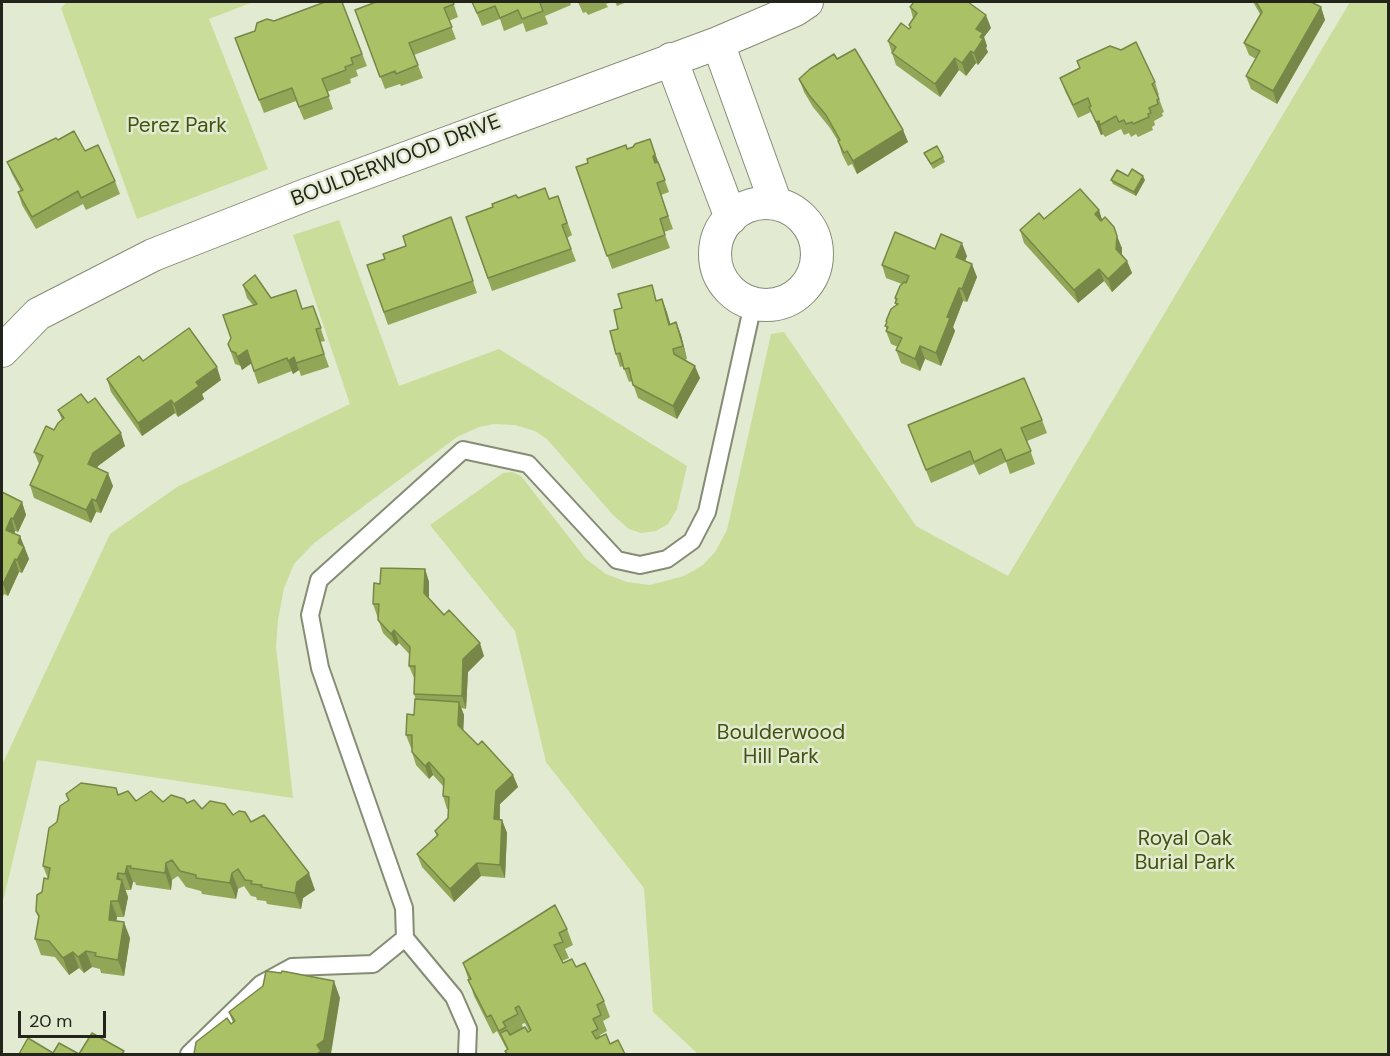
<!DOCTYPE html>
<html>
<head>
<meta charset="utf-8">
<style>
  body { margin:0 }
  #map { position:relative; width:1390px; height:1056px; overflow:hidden; background:#e2ead1; font-family:"DM Sans",sans-serif }
  canvas { display:block }
  .frame { position:absolute; inset:0; border:3px solid #23251d; pointer-events:none }
  .scale { position:absolute; left:18px; top:1011px; width:88px; height:27px; box-sizing:border-box; border:3px solid #23251d; border-top:0; padding-left:8px; font-size:18px; line-height:21px; white-space:nowrap; color:#23251d; -webkit-text-stroke:4px #e2ead1; paint-order:stroke }
</style>
</head>
<body>
<div id="map">
<canvas width="1390" height="1056"></canvas>
<div class="frame"></div>
<div class="scale">20 m</div>
</div>
<script>
const c = document.querySelector('canvas').getContext('2d');
c.lineJoin = 'round';
function paint(path, color) { c.fillStyle = color; c.fill(path, 'evenodd'); }
const poly = rows => new Path2D(rows.map(r => 'M' + r).join(''));
function trace(path, color, width, dash) { c.strokeStyle = color; c.lineWidth = width; c.lineCap = dash ? 'butt' : 'round'; c.setLineDash(dash || []); c.stroke(path); }
function write(font, color, halo, rows, align = 'center') {
  c.font = font + ' "DM Sans",sans-serif'; c.lineWidth = 5; c.setLineDash([]); c.textBaseline = 'middle'; c.strokeStyle = halo; c.fillStyle = color; for (const [text, x, y, turn = 0] of rows) {
    c.save(); c.translate(x, y); c.rotate((+turn || 0) * Math.PI / 180); c.textAlign = isNaN(turn) ? turn : align; if (halo) c.strokeText(text, 0, 0); c.fillText(text, 0, 0); c.restore();
  }
}
const green = poly([
  [67,2,253,2,209,19,268,169,137,219,61,8],
  [1350,2,1388,2,1388,1054,698,1054,653,1012,644,888,546,762,515,631,430,525,503,473,512,472,521,476,586,559,606,574,627,582,650,585,684,576,703,565,715,552,727,530,771,334,784,332,916,526,1008,576],
  [339,220,399,386,499,349,687,466,677,509,668,524,656,531,641,533,629,529,613,515,547,439,535,431,515,425,494,424,479,427,457,437,314,543,294,564,284,588,278,620,276,647,293,798,37,760,2,905,2,765,110,534,177,487,350,404,293,235]
]);
const service = poly([
  [189,1054,261,984,292,967,373,964,405,938],
  [467,1054,468,1029,454,997,405,938,404,908,320,668,310,615,319,580,463,450,528,464,617,560,640,565,667,559,692,541,707,512,753,304]
]);
const minor = poly([
  [718,43,776,204],
  [671,59,731,218],
  '715 254a51 51 0 1 1 102 0a51 51 0 1 1-102 0Z',
  [2,351,38,314,153,255,303,196,718,43,795,10,807,2]
]);
const wall = poly([
  [342,2,367,66,356,70,358,76,350,79,351,83,327,92,333,109,304,120,296,101,264,113,235,38,255,31,274,21],
  [453,2,458,17,449,21,456,39,414,55,423,78,401,86,400,84,385,89,355,10],
  [472,2,570,2,571,5,545,16,548,24,526,32,523,23,504,31,500,19,482,26],
  [578,2,612,2,606,4,608,7,588,15,586,12,583,13],
  [615,2,627,2,617,6],
  [1253,2,1311,2,1321,7,1325,20,1277,104,1251,89,1246,76,1256,59,1249,55,1244,43,1260,14],
  [910,7,991,28,984,37,987,46,986,48,988,52,978,65,976,63,966,76,959,70,940,97,896,65,888,41,910,28,909,25,913,18],
  [837,59,903,130,908,142,857,174,852,164,848,166,842,154,838,141,830,128,813,107,804,92,799,79],
  [1077,61,1155,82,1159,95,1158,96,1164,112,1162,113,1163,116,1154,121,1155,125,1152,127,1153,130,1138,137,1136,134,1131,137,1129,133,1124,135,1121,129,1105,137,1103,134,1101,135,1091,112,1078,118,1065,91,1060,78,1080,68],
  [650,139,669,192,661,195,673,229,664,232,670,248,612,269,576,167,633,147],
  [58,140,85,151,115,181,120,194,86,210,83,204,36,229,22,205,18,192,21,191,12,174,7,162],
  [924,153,943,157,945,162,933,169],
  [1128,176,1145,180,1136,196,1113,184,1111,180],
  [558,196,572,235,567,238,576,261,492,291,466,217,518,198,549,199],
  [1099,210,1102,220,1122,248,1122,254,1127,261,1132,273,1112,292,1104,281,1078,303,1024,243,1020,230,1044,219],
  [451,217,477,293,388,325,367,265,385,259],
  [935,249,967,256,965,261,977,277,967,302,963,301,953,327,955,331,941,366,925,359,920,371,901,363,896,350,898,347,891,344,886,331,886,321,896,306,895,298,902,284,886,278,882,265],
  [243,285,271,298,303,309,313,306,325,341,320,342,329,367,301,376,299,370,293,374,292,371,258,384,251,363,242,370,241,366,235,364,228,344,231,338,253,305,247,298],
  [662,299,670,324,676,322,681,335,687,359,685,360,700,378,677,419,638,398,632,381,629,382,623,366,620,367,616,354,658,301],
  [143,361,221,380,202,394,204,399,178,417,175,413,142,436,111,392,107,379],
  [88,403,125,446,98,466,97,468,113,486,101,513,96,512,91,523,34,498,30,485,39,464,34,452,62,420,58,410],
  [1042,420,1047,433,1027,441,1035,464,1010,474,1006,462,979,475,974,464,931,483,908,425],
  [2,492,22,502,26,515,18,532,15,531,14,534,20,536,29,559,22,573,19,572,8,596,4,594,2,599],
  [425,569,429,582,429,598,484,656,468,672,466,709,461,708,464,715,463,730,478,745,513,775,518,787,500,804,500,820,502,820,507,833,505,878,481,876,454,902,422,867,417,854,437,837,435,831,448,818,448,809,447,809,443,796,443,786,433,775,429,779,416,765,412,752,412,748,411,748,406,735,414,715,416,700,414,694,415,679,414,678,409,666,410,655,399,643,396,646,383,633,373,604,380,584],
  [66,794,119,794,136,801,187,803,202,809,233,815,251,822,315,890,303,898,301,909,267,904,266,901,257,900,256,897,251,896,244,886,238,889,236,899,202,894,201,891,186,887,178,876,172,880,171,890,136,885,135,882,133,882,131,890,125,890,128,897,124,917,117,917,116,921,130,938,124,976,101,973,100,969,92,967,84,973,79,968,69,975,55,957,41,955,35,939,39,919,36,911,48,879,43,866,68,800],
  [567,929,573,945,565,949,569,958,562,961,563,963,576,967,604,1001,610,1017,603,1021,607,1031,600,1035,601,1037,625,1054,507,1050,497,1031,493,1034,474,996,463,963],
  [525,1023,529,1031,528,1032,523,1028,522,1024],
  [340,998,233,1023,229,1012]
]);
const shadedWall = poly([
  [1321,7,1325,20,1277,104,1273,91],
  [986,15,991,28,984,37,987,46,986,48,988,52,978,65,974,53,976,29],
  [971,51,976,63,966,76,962,63],
  [955,58,959,70,940,97,935,84],
  [1099,121,1103,134,1101,135,1096,122],
  [903,130,908,142,857,174,853,161],
  [655,154,660,166,658,170,653,157],
  [1143,176,1145,180,1136,196,1134,192],
  [1099,210,1103,223,1100,227,1095,214],
  [1117,236,1122,248,1121,262,1116,249],
  [962,243,967,256,961,270,956,257],
  [1127,261,1132,273,1112,292,1108,279],
  [972,264,977,277,967,302,962,289],
  [1099,269,1104,281,1078,303,1074,290],
  [959,288,963,301,953,327,955,331,941,366,936,353,947,317],
  [662,299,667,312,674,337,669,325],
  [676,322,681,335,687,359,683,346],
  [920,346,925,359,920,371,915,359],
  [247,350,252,363,242,370,237,357],
  [294,357,299,370,293,374,288,361],
  [695,366,700,378,677,419,673,406],
  [217,367,221,380,202,394,204,399,178,417,174,404,196,382],
  [171,400,175,413,142,436,138,423],
  [121,433,125,446,98,466,93,477,88,464,93,453],
  [108,473,113,486,101,513,96,501],
  [92,499,96,512,91,523,86,510],
  [22,502,26,515,18,532,13,519],
  [11,518,15,531,11,543,6,530],
  [20,536,29,559,22,573,17,560,18,543],
  [15,559,19,572,8,596,3,584],
  [425,569,429,582,429,606,424,593],
  [394,630,399,643,396,646,391,634],
  [480,643,484,656,468,672,466,709,462,696,463,659],
  [459,702,464,715,463,737,458,725],
  [429,762,433,775,429,779,425,766],
  [513,775,518,787,500,804,499,832,494,819,496,791],
  [502,820,507,833,505,878,500,865],
  [166,863,172,880,171,890,165,873],
  [477,863,481,876,454,902,450,889],
  [127,866,133,882,131,890,125,874],
  [118,873,121,883,122,880,128,897,124,917,118,901,117,879],
  [232,873,238,889,236,899,230,883],
  [309,873,315,890,303,898,301,909,295,893,297,882],
  [111,901,117,917,114,936,109,920],
  [124,922,130,938,124,976,118,960],
  [86,951,92,967,84,973,78,957],
  [73,952,79,968,69,975,63,958],
  [334,981,340,998,331,1054,317,1054,317,1045]
]);
const building = poly([
  [325,2,342,2,362,54,351,58,353,64,345,67,346,70,322,79,329,96,299,107,292,88,259,100,235,38,255,31,257,23,267,19,274,21,325,2],
  [376,2,453,2,454,4,444,8,452,27,409,43,418,65,396,74,395,71,380,77,355,10,376,2],
  [472,2,543,2,540,3,543,11,522,19,518,10,500,18,495,6,477,13,472,2],
  [914,2,968,2,986,15,976,29,983,33,980,37,983,39,974,53,971,51,962,63,955,58,935,84,892,53,896,47,888,41,901,23,909,29,911,27,909,25,917,13,910,7,914,2],
  [1256,2,1311,2,1321,7,1273,91,1246,76,1260,51,1244,43,1262,12,1256,2],
  [1136,42,1155,82,1152,84,1159,99,1157,100,1158,104,1149,108,1151,113,1148,114,1149,117,1133,124,1132,122,1126,124,1124,120,1119,122,1116,116,1100,125,1099,121,1096,122,1089,107,1091,106,1088,98,1073,105,1060,78,1080,68,1077,61,1110,46,1121,50,1136,42],
  [855,49,903,130,853,161,847,151,844,153,838,141,840,140,826,115,809,95,799,79,810,69,834,54,837,59,855,49],
  [74,131,85,151,98,145,115,181,81,198,78,191,32,217,18,192,23,190,7,162,56,138,58,140,74,131],
  [650,139,655,154,653,157,655,163,658,162,665,180,657,183,668,216,660,219,665,235,607,256,576,167,588,163,587,159,626,145,627,149,633,147,635,144,650,139],
  [937,146,943,157,931,164,924,153,937,146],
  [1132,169,1143,176,1134,192,1111,180,1117,170,1128,176,1132,169],
  [545,188,549,199,558,196,567,223,562,225,571,249,488,278,466,217,493,207,492,204,516,195,518,198,545,188],
  [1080,189,1099,210,1095,214,1101,221,1105,217,1114,227,1117,236,1116,249,1127,261,1108,279,1099,269,1074,290,1020,230,1039,213,1044,219,1080,189],
  [451,217,473,281,384,312,367,265,385,259,383,254,406,246,403,236,451,217],
  [895,232,935,249,941,234,962,243,956,257,972,264,962,289,959,288,947,317,950,318,936,353,920,346,915,359,896,350,902,338,886,331,888,327,885,326,887,322,886,321,891,309,898,304,895,303,897,299,895,298,900,286,904,282,906,283,909,276,882,265,895,232],
  [255,275,271,298,296,290,302,309,313,306,321,328,316,329,324,354,296,363,294,357,288,361,287,358,254,371,247,350,237,357,236,353,231,351,228,344,231,338,223,315,257,304,243,285,255,275],
  [652,285,656,301,662,299,669,325,676,322,683,346,673,349,674,354,695,366,673,406,633,385,629,368,624,369,620,353,616,354,610,331,618,329,614,310,622,308,618,294,652,285],
  [189,328,217,367,196,382,199,386,174,404,171,400,138,423,107,379,139,356,143,361,189,328],
  [1024,378,1042,420,1021,428,1031,451,1006,461,1001,449,974,462,970,451,926,470,908,425,1024,378],
  [81,394,88,403,95,398,121,433,93,453,88,464,108,473,96,501,92,499,86,510,30,485,43,456,34,452,46,426,54,430,58,423,64,418,58,410,81,394],
  [2,492,22,502,13,519,11,518,6,530,20,536,18,543,24,547,17,560,15,559,3,584,2,583,2,492],
  [381,568,425,569,424,593,444,615,449,610,480,643,463,659,462,696,414,694,415,666,409,666,410,647,394,630,391,634,378,620,379,604,373,604,374,583,380,584,381,568],
  [415,699,459,702,458,725,478,745,482,741,513,775,496,791,494,819,502,820,500,865,477,863,450,889,417,854,438,835,435,831,448,818,449,797,443,796,444,779,429,762,425,766,412,752,412,735,406,735,407,714,414,715,415,699],
  [81,783,116,788,118,795,128,791,136,801,151,791,163,802,171,795,184,799,187,803,194,800,202,809,210,801,225,804,233,815,239,811,245,812,251,822,264,815,309,873,297,882,295,893,261,887,262,885,251,884,252,881,245,880,238,869,232,873,230,883,196,878,196,875,180,871,172,860,166,863,165,873,130,868,131,866,127,866,125,874,118,873,117,879,122,880,118,901,111,901,109,920,124,922,118,960,95,956,96,953,86,951,78,957,73,952,63,958,49,941,35,939,39,916,36,911,37,895,42,892,44,878,48,879,50,868,43,866,49,828,57,822,60,806,69,800,66,794,81,783],
  [555,905,567,929,559,933,563,942,554,945,563,963,572,959,576,967,585,963,604,1001,597,1005,601,1015,593,1019,598,1029,592,1032,596,1039,606,1034,610,1044,618,1040,625,1054,507,1054,505,1051,508,1049,500,1033,507,1030,510,1035,525,1027,528,1032,531,1030,519,1006,515,1008,518,1014,503,1022,506,1027,499,1031,491,1015,487,1017,468,980,471,979,463,963,555,905],
  [266,971,281,973,282,971,334,981,324,1040,317,1045,321,1051,317,1054,194,1054,196,1042,227,1018,231,1024,235,1021,229,1012,263,986,266,971],
  [92,1033,124,1051,122,1054,19,1054,28,1038,53,1053,59,1043,79,1054,92,1033]
]);
const parkNames = [
  ["Perez Park",177,126],
  ["Boulderwood",781,733],
  ["Hill Park",781,757],
  ["Royal Oak",1185,839],
  ["Burial Park",1185,863]
];
const streetNames = [
  ["BOULDERWOOD DRIVE",396,161,-21]
];
paint(green, '#cadd9b');
trace(service, '#858c76', 20);
trace(minor, '#858c76', 34);
trace(service, '#fff', 16);
trace(minor, '#fff', 32);
paint(wall, '#92a658');
paint(shadedWall, '#778747');
paint(building, '#aac166');
trace(building, '#778747', 1.5);
write('21px', '#44520f', '#e2ead1', parkNames);
write('21px', '#23251d', '#e2ead1', streetNames);
</script>
</body>
</html>
